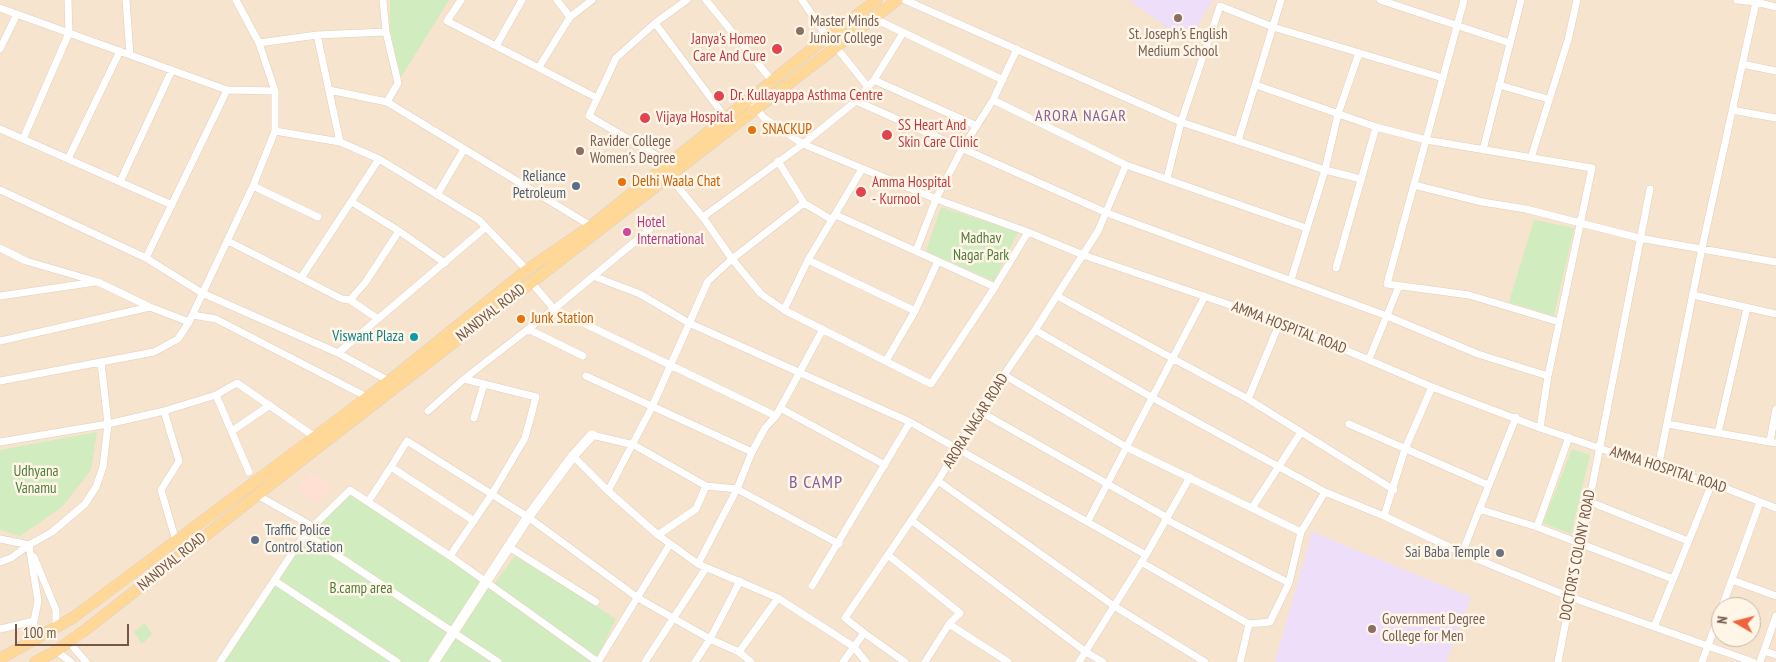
<!DOCTYPE html>
<html>
<head>
<meta charset="utf-8">
<style>
  body { margin:0 }
  #map { position:relative; width:1776px; height:662px; overflow:hidden; background:#fef2e1; font-family:"PT Sans Narrow",sans-serif }
  canvas { display:block }
  .north { position:absolute; left:1711px; top:597px; width:50px; height:50px; box-sizing:border-box; background:#fff6e8; border:1px solid #c8b6a7; border-radius:50%; rotate:278deg; font-size:14px; font-weight:700; line-height:20px; text-align:center; color:#765746 }
  .north::after { content:''; display:block; margin:auto; width:18px; height:22px; background:#f0643d; clip-path:polygon(50% 0,100% 100%,50% 72%,0 100%) }
  .scale { position:absolute; left:15px; top:624px; width:114px; height:22px; box-sizing:border-box; border:2px solid #765746; border-top:0; padding-left:6px; font-size:15px; line-height:18px; white-space:nowrap; color:#765746; -webkit-text-stroke:4px #fff6e8; paint-order:stroke }
</style>
</head>
<body>
<div id="map">
<canvas width="1776" height="662"></canvas>
<div class="north">N</div>
<div class="scale">100 m</div>
</div>
<script>
const c = document.querySelector('canvas').getContext('2d');
c.lineJoin = 'round';
function paint(path, color) { c.fillStyle = color; c.fill(path, 'evenodd'); }
const poly = rows => new Path2D(rows.map(r => 'M' + r).join(''));
function trace(path, color, width, dash) { c.strokeStyle = color; c.lineWidth = width; c.lineCap = dash ? 'butt' : 'round'; c.setLineDash(dash || []); c.stroke(path); }
function write(font, color, halo, rows, align = 'center') {
  c.font = font + ' "PT Sans Narrow",sans-serif'; c.lineWidth = 5; c.setLineDash([]); c.textBaseline = 'middle'; c.strokeStyle = halo; c.fillStyle = color; for (const [text, x, y, turn = 0] of rows) {
    c.save(); c.translate(x, y); c.rotate((+turn || 0) * Math.PI / 180); c.textAlign = isNaN(turn) ? turn : align; if (halo) c.strokeText(text, 0, 0); c.fillText(text, 0, 0); c.restore();
  }
}
const residential = poly([
  [0,0,1776,0,1776,662,0,662],
  [1721,607,1751,607,1751,637,1721,637]
]);
const commercial = poly([
  [309,472,332,486,316,504,297,489]
]);
const education = poly([
  [1129,0,1213,0,1187,42],
  [1312,532,1471,597,1446,662,1275,662]
]);
const green = poly([
  [390,0,449,0,401,77,390,30],
  [941,207,1018,232,994,281,926,251],
  [1534,220,1574,228,1554,316,1509,302],
  [97,432,91,470,62,507,20,536,0,530,0,450],
  [1572,449,1590,455,1571,534,1543,523],
  [350,494,491,588,515,556,616,619,595,662,223,662,309,534],
  [145,623,152,634,142,644,134,632]
]);
const street = poly([
  [126,0,130,55],
  [383,0,386,32,398,83,387,102],
  [461,0,447,21,496,46],
  [522,0,496,46,597,98],
  [557,0,570,17],
  [706,0,773,82],
  [802,0,827,37],
  [905,0,1181,122,1220,6,1273,27,1443,78],
  [1380,0,1510,43],
  [1464,0,1387,284,1469,295,1559,322],
  [1756,2,1776,7],
  [0,8,227,90,275,91],
  [873,18,1003,80],
  [655,23,725,117],
  [317,35,340,142],
  [259,43,317,35,386,32],
  [836,47,868,87],
  [0,49,17,14],
  [1742,64,1776,71],
  [539,67,570,17,592,0],
  [874,80,977,126],
  [1256,85,1376,127,1426,140,1592,168,1548,376,1540,428],
  [1499,85,1548,99],
  [329,90,387,102,591,226],
  [993,100,1126,165,1306,228],
  [856,101,1107,213,1387,316,1478,354,1548,376],
  [754,106,764,118,803,144,936,199,1028,232,1083,255,1280,322,1432,387,1540,428,1658,468,1712,483,1776,508],
  [1732,110,1776,118],
  [0,129,172,205],
  [275,131,340,142,379,159,479,220,527,270],
  [23,139,69,33,68,0],
  [1238,141,1281,0],
  [1483,150,1521,0],
  [1531,158,1568,40,1577,0],
  [68,159,120,51],
  [778,161,804,203,832,220],
  [671,164,589,116,616,58,655,23,687,0],
  [862,169,808,260,784,310,931,384,995,287,1028,232],
  [669,176,705,220,732,259,761,294,784,310],
  [1167,179,1181,122,1325,170,1361,179],
  [120,182,172,70],
  [1414,185,1482,202,1526,209,1639,238,1776,262],
  [253,186,318,217],
  [0,190,146,258,202,293,338,353,389,381],
  [437,195,464,149],
  [836,215,995,287],
  [703,217,803,144,856,101,874,80,903,33],
  [399,231,445,263],
  [228,241,301,278,379,159],
  [0,248,26,261,98,282,150,307,189,322],
  [916,251,936,199,962,149,993,100,1017,49],
  [146,258,227,90],
  [808,260,915,311],
  [1336,268,1376,127],
  [593,276,640,294,689,323,910,422,1146,555],
  [301,278,342,299,350,300,365,283,399,231,352,202],
  [1291,280,1325,170,1338,114,1359,53],
  [531,282,554,309,776,416],
  [1693,295,1776,314],
  [0,296,96,282],
  [1057,296,1248,399,1394,490],
  [350,300,378,319],
  [193,315,216,319,367,397],
  [528,329,583,356],
  [1035,330,1153,398,1325,492,1384,516,1462,553,1570,597,1753,662],
  [0,341,150,307],
  [338,353,486,227],
  [1369,359,1399,286],
  [886,361,915,311,938,261],
  [1004,375,1128,448,1301,532],
  [586,376,752,452],
  [0,381,154,352,178,339,189,322,253,186,275,131,275,91,259,43,236,0],
  [216,395,249,472],
  [1248,399,1280,322],
  [780,408,885,465],
  [164,411,179,461,161,490,176,541],
  [428,411,464,379,554,309,650,229],
  [979,411,1166,517],
  [474,418,484,384],
  [1349,424,1488,485],
  [1667,424,1776,443],
  [232,431,270,405],
  [1718,433,1747,308],
  [592,435,634,445,706,486,737,489,839,544],
  [1770,441,1776,409],
  [0,442,108,424,164,411,216,395,237,383,315,437],
  [573,456,608,491,658,535,698,564,778,598,854,647,866,662],
  [391,467,407,441,528,517,638,598,710,639,739,652,751,662],
  [1658,468,1702,248,1756,2,1737,0],
  [938,481,1114,606,1205,662],
  [608,491,652,407,708,281,732,259,804,203],
  [257,495,312,526],
  [1588,501,1688,541],
  [368,502,391,467,474,521],
  [1252,508,1301,432],
  [1479,509,1537,527,1673,579],
  [1384,516,1405,449,1432,387],
  [1165,519,1289,583],
  [911,520,1086,652,1103,662],
  [1088,521,1205,296],
  [1537,527,1569,437],
  [305,534,498,662],
  [658,535,696,509,706,486],
  [0,539,29,545,52,532,85,504,96,487,103,467,108,424,101,362],
  [29,545,38,601,34,621,34,641],
  [509,547,596,602],
  [1462,553,1516,417],
  [888,555,960,613,949,624,1008,662],
  [450,556,492,494,525,438,536,397,464,379],
  [34,557,56,610,56,626],
  [0,562,11,558,29,545],
  [1141,562,1249,624],
  [698,564,737,489,752,452,765,428,776,416,823,329],
  [1732,580,1776,596],
  [275,581,397,662],
  [812,586,910,422],
  [1722,607,1760,502],
  [1654,627,1712,483],
  [0,629,34,621],
  [864,633,905,662],
  [69,642,86,662],
  [56,651,71,662],
  [1764,651,1776,655],
  [739,652,778,598],
  [220,662,305,534,350,490,450,556,598,662],
  [598,662,670,544],
  [645,662,706,568],
  [695,662,710,639,740,581],
  [843,662,864,633,845,618,938,481,979,411,1035,330,1098,231,1126,165],
  [925,662,949,624],
  [1079,662,1146,555,1190,477],
  [1240,662,1249,624,1270,622,1289,583,1301,532,1325,492],
  [1558,662,1650,189],
  [1702,662,1721,610],
  [1760,662,1776,616]
]);
const secondary = poly([
  [434,662,528,517,573,456,592,435]
]);
const primary = poly([
  [0,659,74,617,315,437,389,381,527,270,591,226,827,37,877,0],
  [35,662,56,651,88,628,303,459,897,0]
]);
const markers = [
  [1178,18,5,"#8d6e63"],
  [800,31,5,"#8d6e63"],
  [777,49,6,"#e0444e"],
  [719,96,6,"#e0444e"],
  [645,118,6,"#e0444e"],
  [752,130,5,"#e8710a"],
  [887,135,6,"#e0444e"],
  [580,151,5,"#8d6e63"],
  [622,182,5,"#e8710a"],
  [576,186,5,"#5c6f8a"],
  [861,192,6,"#e0444e"],
  [627,232,5,"#d1479c"],
  [521,319,5,"#e8710a"],
  [414,337,5,"#0f9aa8"],
  [255,540,5,"#5c6f8a"],
  [1500,553,5,"#6b7280"],
  [1372,629,5,"#8d6e63"]
];
const educationNames = [
  ["Master Minds",810,22],
  ["Junior College",810,39],
  ["St. Joseph's English",1178,35,"center"],
  ["Medium School",1178,52,"center"],
  ["Ravider College",590,142],
  ["Women's Degree",590,159],
  ["Government Degree",1382,620],
  ["College for Men",1382,637]
];
const healthNames = [
  ["Janya's Homeo",766,40,"right"],
  ["Care And Cure",766,57,"right"],
  ["Dr. Kullayappa Asthma Centre",730,96],
  ["Vijaya Hospital",656,118],
  ["SS Heart And",898,126],
  ["Skin Care Clinic",898,143],
  ["Amma Hospital",872,183],
  ["- Kurnool",872,200]
];
const foodNames = [
  ["SNACKUP",762,130],
  ["Delhi Waala Chat",632,182],
  ["Junk Station",531,319]
];
const serviceNames = [
  ["Reliance",566,177],
  ["Petroleum",566,194],
  ["Traffic Police",265,531,"left"],
  ["Control Station",265,548,"left"]
];
const hotelNames = [
  ["Hotel",637,223],
  ["International",637,240]
];
const parkNames = [
  ["Madhav",981,239],
  ["Nagar Park",981,256],
  ["Udhyana",36,472],
  ["Vanamu",36,489],
  ["B.camp area",361,589]
];
const streetNames = [
  ["NANDYAL ROAD",491,313,-38],
  ["AMMA HOSPITAL ROAD",1289,328,21],
  ["ARORA NAGAR ROAD",976,421,-58],
  ["AMMA HOSPITAL ROAD",1668,470,18],
  ["DOCTOR'S COLONY ROAD",1578,555,-79],
  ["NANDYAL ROAD",172,562,-39]
];
const cultureNames = [
  ["Viswant Plaza",404,337]
];
const worshipNames = [
  ["Sai Baba Temple",1490,553]
];
const neighbourhoodNames = [
  ["ARORA NAGAR",1081,116]
];
const quarterNames = [
  ["B CAMP",816,483]
];
paint(residential, '#f6e4cf');
paint(commercial, '#ffe0d3');
paint(education, '#efdefa');
paint(green, '#d1ecbe');
trace(street, '#e2cebc', 8);
trace(secondary, '#ead1bb', 11);
trace(primary, '#dbd3cf', 12);
trace(street, '#fff', 7);
trace(secondary, '#fff', 10);
trace(primary, '#ffd796', 11);
for (const [x, y, r, color] of markers) { const dot = new Path2D(); dot.arc(x, y, r, 0, 2 * Math.PI); c.fillStyle = color; c.fill(dot); trace(dot, '#fff6e8', 2); }
write('15px', '#785e54', '#fff6e8', educationNames, 'left');
write('15px', '#be3a42', '#fff6e8', healthNames, 'left');
write('15px', '#c56008', '#fff6e8', foodNames, 'left');
write('15px', '#4e5e75', '#fff6e8', serviceNames, 'right');
write('15px', '#b23c85', '#fff6e8', hotelNames, 'left');
write('15px', '#507d3d', '#fff6e8', parkNames);
write('15px', '#765746', '#fff6e8', streetNames);
write('15px', '#0d838f', '#fff6e8', cultureNames, 'right');
write('15px', '#5b616d', '#fff6e8', worshipNames, 'right');
c.letterSpacing = '1px';
write('16px', '#87619a', '#fff6e8', neighbourhoodNames);
c.letterSpacing = '0px';
c.letterSpacing = '1px';
write('18px', '#87619a', '#fff6e8', quarterNames);
c.letterSpacing = '0px';
</script>
</body>
</html>
